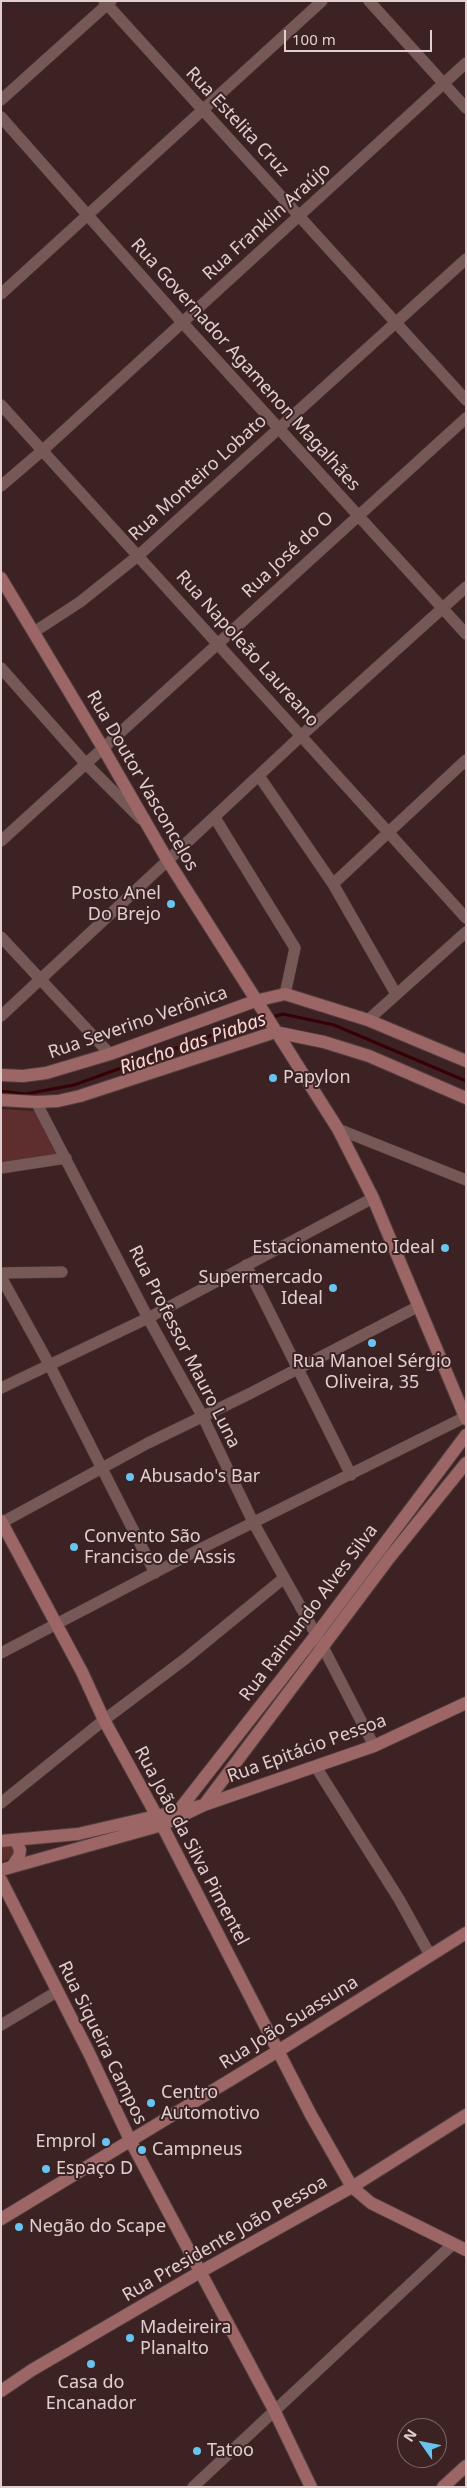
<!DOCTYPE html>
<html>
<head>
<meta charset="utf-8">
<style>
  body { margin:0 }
  #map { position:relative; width:467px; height:2488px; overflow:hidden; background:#3c2222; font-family:"Noto Sans",sans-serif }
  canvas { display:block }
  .frame { position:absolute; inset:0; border:2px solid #e0cfce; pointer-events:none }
  .north { position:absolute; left:397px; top:2418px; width:50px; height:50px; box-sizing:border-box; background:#3c2222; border:1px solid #7e6767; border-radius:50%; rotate:303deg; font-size:14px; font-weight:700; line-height:20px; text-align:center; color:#e0cfce }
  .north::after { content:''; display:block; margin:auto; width:18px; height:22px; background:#66c4ef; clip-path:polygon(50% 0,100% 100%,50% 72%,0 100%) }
  .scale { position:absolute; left:284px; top:30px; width:148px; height:22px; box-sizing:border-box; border:2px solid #e0cfce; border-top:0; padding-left:6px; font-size:15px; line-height:18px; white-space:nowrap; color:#e0cfce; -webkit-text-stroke:4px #3c2222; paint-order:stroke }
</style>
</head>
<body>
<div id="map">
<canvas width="467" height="2488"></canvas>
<div class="frame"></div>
<div class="north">N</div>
<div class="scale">100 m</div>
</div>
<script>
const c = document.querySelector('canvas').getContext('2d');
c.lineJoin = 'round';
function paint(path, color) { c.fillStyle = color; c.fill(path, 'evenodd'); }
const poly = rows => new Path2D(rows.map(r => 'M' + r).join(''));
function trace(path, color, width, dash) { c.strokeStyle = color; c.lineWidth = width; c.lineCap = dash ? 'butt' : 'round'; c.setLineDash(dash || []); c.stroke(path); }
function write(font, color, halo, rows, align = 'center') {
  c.font = font + ' "Noto Sans",sans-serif'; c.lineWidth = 4; c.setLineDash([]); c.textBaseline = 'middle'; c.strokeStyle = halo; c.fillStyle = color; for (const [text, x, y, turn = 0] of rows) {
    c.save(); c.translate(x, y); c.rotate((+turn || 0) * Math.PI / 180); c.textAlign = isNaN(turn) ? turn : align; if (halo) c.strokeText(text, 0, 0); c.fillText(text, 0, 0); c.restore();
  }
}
const green = poly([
  [1,1109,36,1111,58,1154,1,1162],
  [1,1844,11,1844,16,1850,12,1858,1,1862]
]);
const stream = poly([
  [272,1017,283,1014,334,1025,466,1081],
  [1,1091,25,1094,74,1085,243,1024,263,1019]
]);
const street = poly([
  [104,1,466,400],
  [369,1,466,108],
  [1,100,111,1],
  [1,117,182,322,466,634],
  [1,294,322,1],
  [1,405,466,918],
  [1,486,43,450,466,63],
  [34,632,80,602,139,555,466,259],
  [1,668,86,764,141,819],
  [259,776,333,884,396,994],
  [215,818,295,948,285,994],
  [1,841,466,418],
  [333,884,466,760],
  [1,937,110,1054],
  [1,1016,302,735,466,587],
  [368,1020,466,932],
  [36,1102,148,1318,203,1417,253,1522,323,1647,374,1746],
  [338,1129,466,1180],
  [1,1168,66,1158],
  [246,1265,351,1475],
  [1,1273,62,1272],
  [1,1277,49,1364,155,1573],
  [1,1388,148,1318,373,1198],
  [1,1523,148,1443,249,1394,417,1307],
  [1,1653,200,1549,465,1417],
  [316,1767,399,1899,430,1955],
  [1,1803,104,1720,185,1659,284,1578],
  [1,2025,58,1991],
  [193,2487,453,2244]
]);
const secondary = poly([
  [1,578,103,748,168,861,338,1129,373,1198,466,1419],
  [1,1075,23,1076,46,1073,110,1054,255,1001,285,994,368,1020,466,1061],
  [1,1100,36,1102,58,1101,80,1096,275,1032,324,1042,369,1056,466,1098],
  [1,1521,82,1672,104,1720,165,1831,311,2115,352,2187,371,2203,466,2250],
  [179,1810,316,1635,466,1435],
  [1,1841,78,1834,204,1805,374,1746,466,1703],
  [12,1867,19,1856,20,1850,16,1840],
  [1,1870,162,1825,204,1805,390,1557,466,1463],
  [1,1880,89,2053,130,2140,274,2410,311,2487],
  [1,2219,278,2051,466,1933],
  [1,2391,32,2370,200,2272,352,2187,466,2115],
  [443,2487,466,2466]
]);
const markers = [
  [171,904,5,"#66c4ef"],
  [273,1078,5,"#66c4ef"],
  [445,1248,5,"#66c4ef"],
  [333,1288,5,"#66c4ef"],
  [372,1343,5,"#66c4ef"],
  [130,1477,5,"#66c4ef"],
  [74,1547,5,"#66c4ef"],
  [151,2103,5,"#66c4ef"],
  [106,2142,5,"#66c4ef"],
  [142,2150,5,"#66c4ef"],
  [46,2169,5,"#66c4ef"],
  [19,2227,5,"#66c4ef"],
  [130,2338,5,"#66c4ef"],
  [91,2364,5,"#66c4ef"],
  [197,2451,5,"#66c4ef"]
];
const streetNames = [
  ["Rua Estelita Cruz",237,122,47],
  ["Rua Franklin Araújo",267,222,-42],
  ["Rua Governador Agamenon Magalhães",245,365,48],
  ["Rua Monteiro Lobato",198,478,-42],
  ["Rua José do O",288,555,-43],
  ["Rua Napoleão Laureano",247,649,48],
  ["Rua Doutor Vasconcelos",142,781,60],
  ["Rua Severino Verônica",138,1023,-19],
  ["Rua Professor Mauro Luna",184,1347,63],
  ["Rua Raimundo Alves Silva",309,1613,-53],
  ["Rua Epitácio Pessoa",307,1749,-20],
  ["Rua João da Silva Pimentel",191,1846,62],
  ["Rua João Suassuna",289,2023,-32],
  ["Rua Siqueira Campos",102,2043,64],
  ["Rua Presidente João Pessoa",225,2239,-30]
];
const poiNames = [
  ["Posto Anel",161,894,"right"],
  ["Do Brejo",161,915,"right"],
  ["Papylon",283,1078],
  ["Estacionamento Ideal",435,1248,"right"],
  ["Supermercado",323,1278,"right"],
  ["Ideal",323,1299,"right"],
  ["Rua Manoel Sérgio",372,1362,"center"],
  ["Oliveira, 35",372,1383,"center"],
  ["Abusado's Bar",140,1477],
  ["Convento São",84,1537],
  ["Francisco de Assis",84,1558],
  ["Centro",161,2093],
  ["Automotivo",161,2114],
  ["Emprol",96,2142,"right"],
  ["Campneus",152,2150],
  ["Espaço D",56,2169],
  ["Negão do Scape",29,2227],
  ["Madeireira",140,2328],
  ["Planalto",140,2349],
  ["Casa do",91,2383,"center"],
  ["Encanador",91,2404,"center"],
  ["Tatoo",207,2451]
];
const waterNames = [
  ["Riacho das Piabas",193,1044,-19]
];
paint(green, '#5e2d2e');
trace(stream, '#360007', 3);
trace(street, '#533e3e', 12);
trace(secondary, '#533e3e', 14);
trace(street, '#765857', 11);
trace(secondary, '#9d6666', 12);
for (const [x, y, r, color] of markers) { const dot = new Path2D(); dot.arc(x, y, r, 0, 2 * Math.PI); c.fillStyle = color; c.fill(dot); trace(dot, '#3c2222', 2); }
write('18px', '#e0cfce', '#3c2222', streetNames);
write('18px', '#e0cfce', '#3c2222', poiNames, 'left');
write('italic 19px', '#fed6d5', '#3c2222', waterNames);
</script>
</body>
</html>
